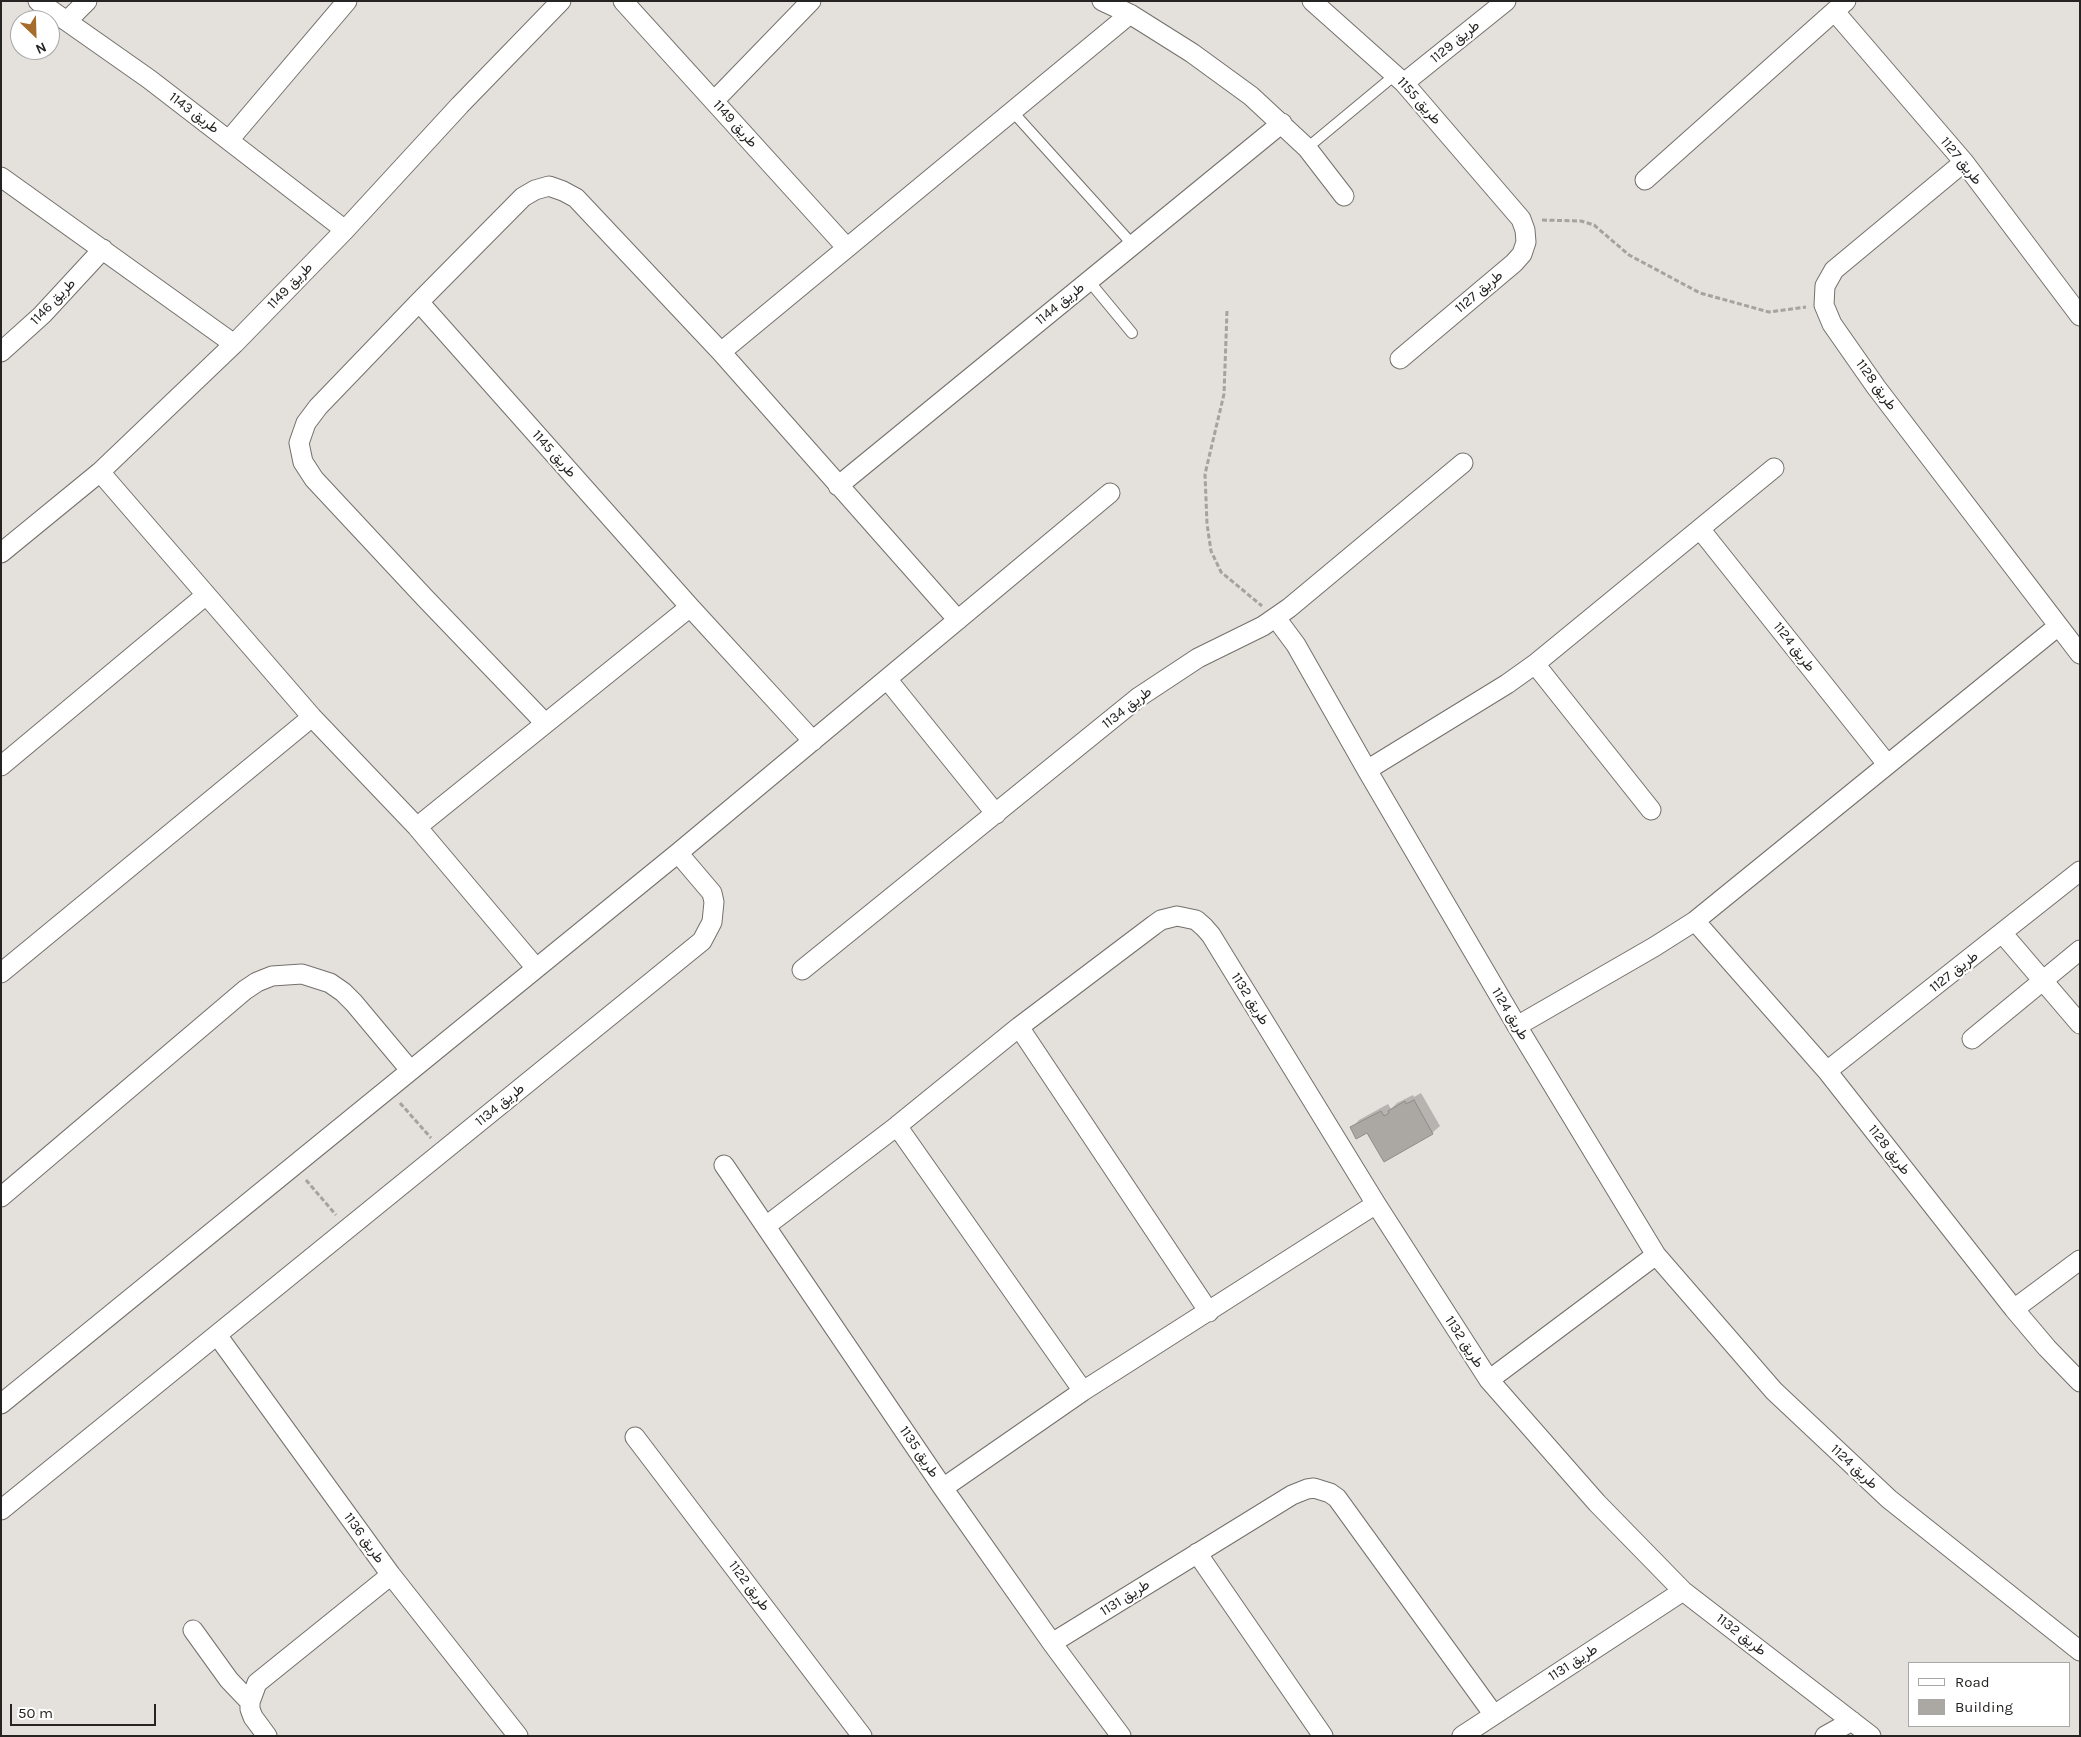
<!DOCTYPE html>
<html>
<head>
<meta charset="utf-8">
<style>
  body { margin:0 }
  #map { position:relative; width:2081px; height:1737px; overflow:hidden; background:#e4e0dc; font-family:Karla,sans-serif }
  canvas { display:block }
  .frame { position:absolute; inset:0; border:2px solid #252422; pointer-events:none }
  .legend { position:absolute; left:1908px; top:1662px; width:162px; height:65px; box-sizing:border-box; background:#fff; border:1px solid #a8a7a7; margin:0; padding:6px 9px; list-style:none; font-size:15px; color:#252422 }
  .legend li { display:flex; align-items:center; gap:10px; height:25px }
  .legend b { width:25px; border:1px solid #a8a7a7 }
  .north { position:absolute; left:10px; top:10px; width:50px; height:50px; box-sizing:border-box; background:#fff; border:1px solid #a8a7a7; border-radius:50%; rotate:156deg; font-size:14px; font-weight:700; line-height:20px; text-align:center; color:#252422 }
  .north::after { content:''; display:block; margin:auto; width:18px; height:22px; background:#a66c2b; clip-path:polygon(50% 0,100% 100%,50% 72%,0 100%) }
  .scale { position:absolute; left:10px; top:1704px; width:146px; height:22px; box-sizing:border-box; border:2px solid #252422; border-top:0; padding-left:6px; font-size:15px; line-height:18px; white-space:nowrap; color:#252422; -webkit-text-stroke:4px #fff; paint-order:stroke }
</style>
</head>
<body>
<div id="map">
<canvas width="2081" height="1737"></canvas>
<div class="frame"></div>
<ul class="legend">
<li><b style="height:6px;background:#fff"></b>Road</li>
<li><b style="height:14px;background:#aba7a3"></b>Building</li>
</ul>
<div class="north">N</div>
<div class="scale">50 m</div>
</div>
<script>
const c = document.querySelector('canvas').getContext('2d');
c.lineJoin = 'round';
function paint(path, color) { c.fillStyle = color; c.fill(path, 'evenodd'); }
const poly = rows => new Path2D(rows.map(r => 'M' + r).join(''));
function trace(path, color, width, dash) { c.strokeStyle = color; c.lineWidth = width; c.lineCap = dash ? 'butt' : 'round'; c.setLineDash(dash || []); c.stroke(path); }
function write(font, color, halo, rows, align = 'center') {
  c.font = font + ' Karla,Vazirmatn,sans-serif'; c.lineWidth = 4.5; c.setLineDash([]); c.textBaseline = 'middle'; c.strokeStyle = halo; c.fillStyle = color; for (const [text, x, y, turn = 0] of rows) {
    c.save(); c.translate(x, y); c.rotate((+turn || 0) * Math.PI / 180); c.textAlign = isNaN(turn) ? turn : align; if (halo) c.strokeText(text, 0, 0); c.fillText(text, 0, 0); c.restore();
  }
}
const shadow = poly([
  [1421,1093,1440,1126,1432,1133,1368,1131,1352,1128,1359,1120,1388,1104,1391,1109,1397,1103,1413,1095,1414,1097]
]);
const building = poly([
  [1414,1100,1433,1134,1384,1162,1367,1133,1356,1139,1350,1127,1381,1111,1384,1116,1389,1113,1388,1111,1405,1101,1406,1104,1414,1100]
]);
const path = poly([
  [1542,220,1581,221,1594,225,1629,255,1700,293,1769,312,1806,307],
  [1227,311,1224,394,1205,474,1207,524,1211,551,1221,572,1262,606],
  [400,1103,431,1138],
  [306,1180,336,1215]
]);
const lane = poly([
  [1012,111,1133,245],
  [1307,148,1395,75],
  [1089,281,1132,333]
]);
const street = poly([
  [38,1,149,79,345,230],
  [623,1,847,248],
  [1102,1,1130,14,1192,53,1251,96,1307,148,1344,196],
  [1312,1,1404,83,1515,212,1521,219,1525,230,1526,242,1522,254,1514,263,1400,359],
  [1835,12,1964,162,2080,316],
  [67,21,87,1],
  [1404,83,1506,1],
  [714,101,811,1],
  [229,140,347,1],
  [1964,162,1834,270,1825,286,1824,305,1832,324,1876,387,2080,654],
  [1,177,234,344],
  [1645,180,1846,1],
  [419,302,690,607,813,741],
  [1,352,42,315,103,249],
  [721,352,1130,14],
  [100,472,312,717,417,827,536,968],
  [838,486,1282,123],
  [1700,529,1887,764],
  [1,553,100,472,234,344,345,230,460,105,561,1],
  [1276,618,1296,645,1367,770,1517,1026,1656,1255,1774,1391,1889,1499,2080,1651],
  [1535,664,1651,810],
  [887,679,996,814],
  [545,723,425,598,314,479,303,462,299,443,306,423,318,407,419,302,523,197,535,190,549,186,563,191,576,198,721,352,958,620],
  [1,766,206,595],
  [1367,770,1507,684,1535,664,1774,468],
  [417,827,690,607],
  [1695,921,1827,1071,2014,1309,2047,1348,2080,1382],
  [2003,934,2080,1024],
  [802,970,1139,697,1198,658,1263,626,1289,608,1463,463],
  [1,973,312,717],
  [1517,1026,1654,947,1695,921,2057,627],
  [1019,1027,1209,1312],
  [1972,1039,2080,950],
  [1827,1071,2080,871],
  [897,1126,1083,1391],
  [724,1165,943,1488,1052,1643,1121,1736],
  [1,1197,245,990,257,982,272,976,302,974,330,983,343,992,354,1003,410,1070],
  [766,1226,897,1126,1019,1027,1154,925,1161,920,1177,916,1196,920,1204,927,1211,935,1376,1204,1489,1380,1597,1503,1683,1591,1871,1736],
  [2014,1309,2080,1260],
  [217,1335,391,1575,518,1736],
  [1489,1380,1656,1255],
  [1,1404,678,853,1110,493],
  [635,1437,862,1736],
  [943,1488,1083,1391,1376,1204],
  [1,1510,702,941,712,922,714,902,712,893,678,853],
  [1197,1553,1323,1736],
  [193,1630,229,1680,250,1702],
  [1052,1643,1292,1495,1307,1489,1314,1488,1330,1493,1337,1498,1494,1715],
  [267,1736,253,1717,250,1709,250,1702,257,1683,391,1575],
  [1462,1736,1683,1591],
  [1825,1736,1852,1721]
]);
const streetNames = [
  ["طريق 1129",1455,42,-39],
  ["طريق 1155",1419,101,48],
  ["طريق 1143",194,113,37],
  ["طريق 1149",735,124,48],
  ["طريق 1127",1961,161,51],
  ["طريق 1149",290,286,-46],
  ["طريق 1127",1479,292,-40],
  ["طريق 1146",53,302,-46],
  ["طريق 1144",1060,304,-39],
  ["طريق 1128",1876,385,54],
  ["طريق 1145",554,454,48],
  ["طريق 1124",1794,647,52],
  ["طريق 1134",1127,708,-38],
  ["طريق 1127",1954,972,-38],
  ["طريق 1132",1250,999,58],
  ["طريق 1124",1510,1014,59],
  ["طريق 1134",500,1105,-39],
  ["طريق 1128",1889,1150,52],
  ["طريق 1132",1464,1342,57],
  ["طريق 1135",919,1452,56],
  ["طريق 1124",1854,1467,43],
  ["طريق 1136",364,1538,54],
  ["طريق 1122",749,1586,53],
  ["طريق 1131",1125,1598,-32],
  ["طريق 1132",1741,1635,38],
  ["طريق 1131",1573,1663,-33]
];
paint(shadow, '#0003');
paint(building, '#aba7a3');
trace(building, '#8f8b87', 1);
trace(lane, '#74706c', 12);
trace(street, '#74706c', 21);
trace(path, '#a5a29f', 3, [5, 2.5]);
trace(lane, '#fff', 10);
trace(street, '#fff', 19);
write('14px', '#252422', '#fff', streetNames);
</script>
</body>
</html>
